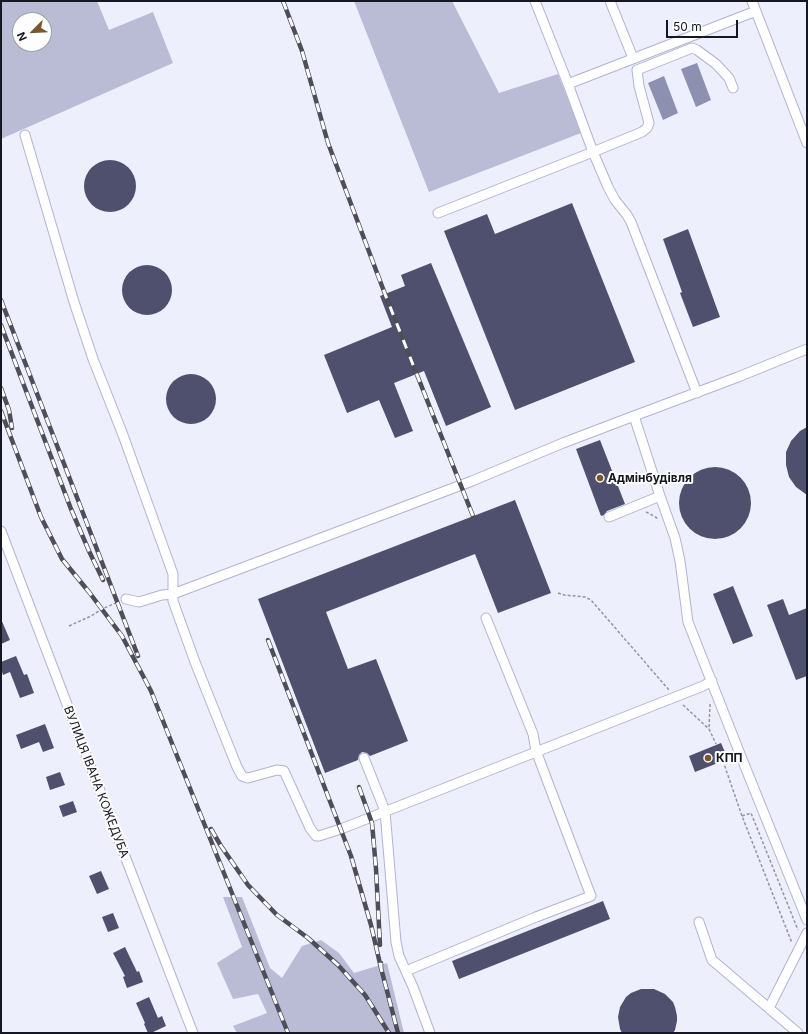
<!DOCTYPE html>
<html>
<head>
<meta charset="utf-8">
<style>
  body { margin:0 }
  #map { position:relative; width:808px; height:1034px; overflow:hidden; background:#edeffc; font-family:Inter,sans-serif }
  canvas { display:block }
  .frame { position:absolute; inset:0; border:2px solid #161722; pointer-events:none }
  .north { position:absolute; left:12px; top:12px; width:40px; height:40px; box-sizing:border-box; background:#fdfdfd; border:1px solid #a1a1a5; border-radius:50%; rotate:246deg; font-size:11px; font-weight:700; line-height:16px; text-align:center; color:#161722 }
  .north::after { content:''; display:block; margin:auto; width:14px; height:18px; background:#78572e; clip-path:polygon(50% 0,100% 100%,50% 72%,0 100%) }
  .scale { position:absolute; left:666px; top:20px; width:72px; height:18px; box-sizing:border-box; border:2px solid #161722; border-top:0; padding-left:5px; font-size:12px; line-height:14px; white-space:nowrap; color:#161722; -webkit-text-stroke:3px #fdfdfd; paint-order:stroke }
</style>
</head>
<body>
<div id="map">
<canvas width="808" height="1034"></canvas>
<div class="frame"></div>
<div class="north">N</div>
<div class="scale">50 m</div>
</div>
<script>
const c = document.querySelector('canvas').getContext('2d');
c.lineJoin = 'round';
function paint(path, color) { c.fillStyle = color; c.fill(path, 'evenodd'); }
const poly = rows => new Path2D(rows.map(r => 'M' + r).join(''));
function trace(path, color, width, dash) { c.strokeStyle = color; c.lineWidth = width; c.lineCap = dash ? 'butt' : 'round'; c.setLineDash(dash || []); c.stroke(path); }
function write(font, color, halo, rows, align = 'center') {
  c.font = font + ' Inter,sans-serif'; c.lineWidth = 4; c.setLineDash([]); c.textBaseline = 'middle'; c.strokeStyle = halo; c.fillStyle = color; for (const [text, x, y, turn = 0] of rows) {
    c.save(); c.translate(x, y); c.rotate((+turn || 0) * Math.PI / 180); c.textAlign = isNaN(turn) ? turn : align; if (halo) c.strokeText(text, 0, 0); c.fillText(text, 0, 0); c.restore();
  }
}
const green = poly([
  [2,1,97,1,109,30,153,12,173,63,1,139,1,2],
  [20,20,44,20,44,44,20,44],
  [354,1,452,1,499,93,558,74,581,133,429,192],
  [223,897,242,897,270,968,282,978,302,946,321,940,339,953,354,973,387,963,404,1033,237,1033,233,1026,267,1013,258,994,233,999,217,963,242,947]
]);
const water = poly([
  [697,63,711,100,696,107,681,69],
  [664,76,678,113,663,120,648,83]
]);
const building = poly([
  '84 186a26 26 0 1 1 52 0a26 26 0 1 1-52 0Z',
  [572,203,635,362,515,410,444,231,487,214,495,234],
  [688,229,720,317,693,327,680,293,682,292,663,239],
  [431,263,491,407,446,426,424,371,394,383,413,431,395,438,379,400,347,413,324,355,392,327,380,296,405,286,401,275],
  '122 290a25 25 0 1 1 50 0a25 25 0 1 1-50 0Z',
  '166 399a25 25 0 1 1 50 0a25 25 0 1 1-50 0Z',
  [807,427,807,495,796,487,789,477,786,465,786,452,791,441,800,431],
  [600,440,625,504,607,511,604,515,601,516,576,449],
  '679 503a36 36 0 1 1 72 0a36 36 0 1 1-72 0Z',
  [515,500,551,593,498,613,475,554,326,612,348,669,376,659,408,741,370,756,367,753,362,752,359,755,358,760,325,773,258,599],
  [733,586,753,636,733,644,713,594],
  [783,599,789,615,807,608,807,676,796,680,767,605],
  [1,619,10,640,1,644],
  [16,656,24,675,27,674,34,693,20,698,10,672,3,675,1,669,1,662],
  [45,724,54,748,43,752,39,742,21,749,16,735],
  [721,743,728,759,695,772,689,756],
  [60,772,65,785,50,790,46,777],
  [73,801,77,812,63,817,59,806],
  [101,871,109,889,97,894,89,876],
  [603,901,610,919,459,979,452,961],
  [113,913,119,928,108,932,102,917],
  [125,947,137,972,139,971,143,982,127,988,123,977,125,976,113,953],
  [641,989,654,989,665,994,673,1002,675,1007,677,1016,677,1021,675,1030,673,1033,622,1033,620,1029,618,1017,620,1007,626,997,631,993],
  [149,997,158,1018,162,1016,166,1026,151,1033,148,1033,144,1024,145,1023,136,1003]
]);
const path = poly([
  [646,512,654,516,658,519],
  [558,593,564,595,585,597,591,600,669,690],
  [69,626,91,616,102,609,118,602],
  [710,704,709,729,716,744],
  [683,705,709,729],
  [723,761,742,816,792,943],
  [742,816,751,813,798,930]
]);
const minor = poly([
  [535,1,568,84,756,11],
  [610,1,633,58],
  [752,1,807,143],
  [25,135,74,302,93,359,123,435,173,574,173,601,195,662,237,767,242,776,248,778,277,770,284,771,310,828,316,836,319,836,341,829,703,686,712,681],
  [438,213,593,152,568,84],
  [807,349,738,377,634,416,660,496,675,538,680,561,688,622,740,754,807,920],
  [697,393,631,222,627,215,615,200,608,187,593,152,642,132,647,128,649,123,639,86,637,70,692,48,697,50,716,64,729,78,733,88],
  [609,517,660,496],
  [1,531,113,825,193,1033],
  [126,599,139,602,162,595,173,594,472,481,563,443,634,416],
  [364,758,385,811,396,942,399,956,413,987,430,1033],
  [699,922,712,960,798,1033],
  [406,971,536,917,591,896,536,751,533,734,486,618],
  [769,1008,807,933]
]);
const rail = poly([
  [283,1,302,51,328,143,385,294,473,516],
  [1,300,138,656],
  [1,325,71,509,89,551,103,580],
  [1,388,9,410,12,428],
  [1,411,41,517,62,559,89,592,122,636,151,691,288,1033],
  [268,640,351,856,371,925,381,968],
  [359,787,372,823,376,869,380,945],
  [211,829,221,846,248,885,277,915,308,938,338,965,365,995,389,1033],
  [381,963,381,968,398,1033]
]);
const markers = [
  [600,478,4,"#78572e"],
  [708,758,4,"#78572e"]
];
const poiNames = [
  ["Адмінбудівля",608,478],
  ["КПП",716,758]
];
const streetNames = [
  ["ВУЛИЦЯ ІВАНА КОЖЕДУБА",96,782,69]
];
paint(green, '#babcd5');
paint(water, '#8d90b0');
paint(building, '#4e506d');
trace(minor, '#b1b3d3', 11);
trace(path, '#9395a1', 1.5, [3, 2]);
trace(minor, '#fff', 9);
trace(rail, '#4d4e59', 4.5);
trace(rail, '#fdfdfd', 3, [9]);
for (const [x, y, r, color] of markers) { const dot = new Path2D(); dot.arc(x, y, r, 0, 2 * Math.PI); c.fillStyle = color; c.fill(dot); trace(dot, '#fdfdfd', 1.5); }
write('bold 12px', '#161722', '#fdfdfd', poiNames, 'left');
write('12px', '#161722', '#fdfdfd', streetNames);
</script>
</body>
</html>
